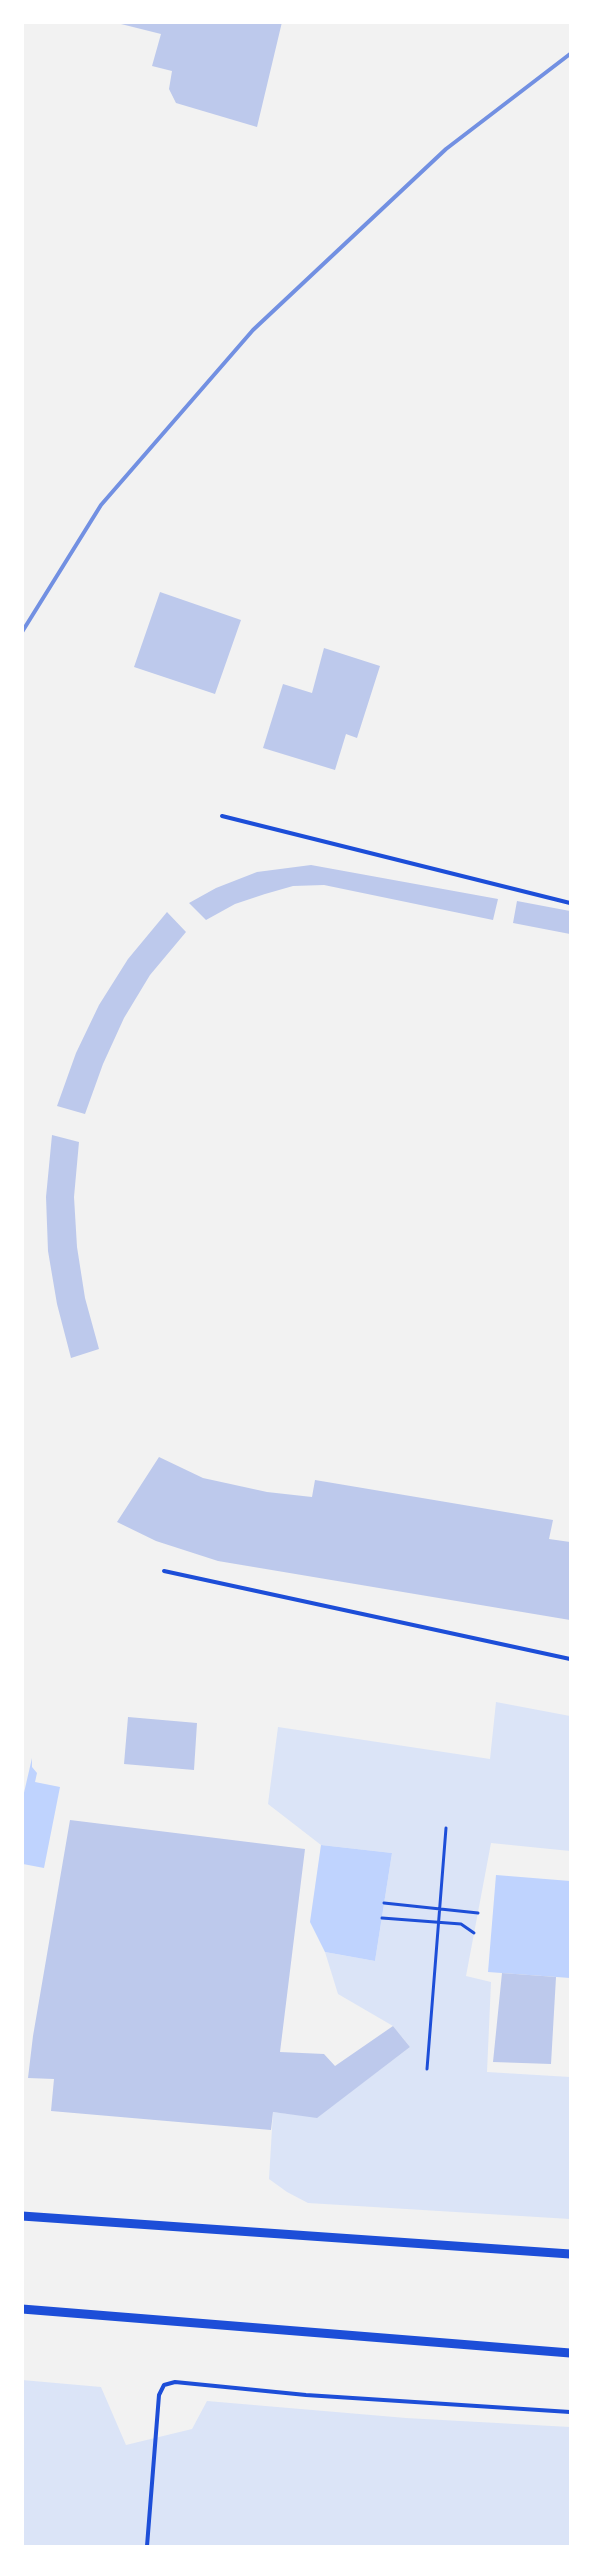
<!DOCTYPE html>
<html>
<head>
<meta charset="utf-8">
<style>
  body { margin:0 }
  #map { position:relative; width:593px; height:2569px; overflow:hidden; background:#f2f2f2; font-family:"Public Sans",sans-serif }
  canvas { display:block }
  .frame { position:absolute; inset:0; border:24px solid #fff; pointer-events:none }
</style>
</head>
<body>
<div id="map">
<canvas width="593" height="2569"></canvas>
<div class="frame"></div>
</div>
<script>
const c = document.querySelector('canvas').getContext('2d');
c.lineJoin = 'round';
function paint(path, color) { c.fillStyle = color; c.fill(path, 'evenodd'); }
const poly = rows => new Path2D(rows.map(r => 'M' + r).join(''));
function trace(path, color, width, dash) { c.strokeStyle = color; c.lineWidth = width; c.lineCap = dash ? 'butt' : 'round'; c.setLineDash(dash || []); c.stroke(path); }
const green = poly([
  [496,1702,570,1716,570,1851,491,1843,466,1976,491,1982,487,2072,570,2077,570,2219,308,2203,287,2192,269,2179,273,2112,317,2117,410,2047,393,2026,338,1994,325,1952,375,1961,392,1853,321,1845,268,1804,278,1727,490,1759],
  [22,2380,101,2387,126,2445,192,2429,207,2401,406,2418,570,2427,570,2546,23,2546]
]);
const water = poly([
  [32,1758,32,1767,37,1773,35,1782,60,1787,44,1868,23,1864,23,1797],
  [321,1845,392,1853,375,1961,325,1952,310,1922],
  [496,1875,570,1881,570,1978,488,1972]
]);
const building = poly([
  [113,22,282,22,257,127,176,103,169,89,172,71,152,66,161,34],
  [160,592,241,620,215,694,134,667],
  [324,648,380,666,357,738,346,734,335,770,263,748,283,684,312,693],
  [311,865,498,899,493,920,324,885,293,886,265,894,235,904,206,920,189,903,216,888,257,872],
  [517,901,570,911,570,934,513,923],
  [167,912,186,932,150,975,124,1018,103,1064,85,1114,57,1106,76,1053,99,1005,128,959],
  [52,1135,79,1142,74,1197,77,1247,85,1298,99,1349,71,1358,57,1304,48,1251,46,1197],
  [159,1457,203,1478,267,1492,312,1497,315,1480,553,1520,549,1539,570,1542,570,1620,218,1561,156,1541,117,1522],
  [128,1717,197,1723,194,1770,124,1764],
  [70,1820,305,1849,280,2052,324,2054,335,2066,393,2026,410,2047,317,2118,273,2112,271,2130,51,2111,54,2079,28,2078,33,2036],
  [502,1973,556,1977,551,2064,493,2062]
]);
const path = poly([
  [384,1903,478,1913],
  [382,1918,461,1924,474,1933],
  [427,2069,446,1828]
]);
const service = poly([
  [222,816,570,903],
  [164,1571,570,1659],
  [147,2546,159,2395,164,2385,175,2382,306,2395,570,2412]
]);
const tertiary = poly([
  [22,2216,570,2254],
  [22,2309,570,2353]
]);
const rail = poly([
  [22,632,101,505,253,330,446,149,570,54]
]);
paint(green, '#dbe4f7');
paint(water, '#bfd3fe');
paint(building, '#bdc9ec');
trace(path, '#1d4ed8', 3);
trace(service, '#1d4ed8', 4);
trace(tertiary, '#1d4ed8', 9);
trace(rail, '#7290e2', 4);
</script>
</body>
</html>
